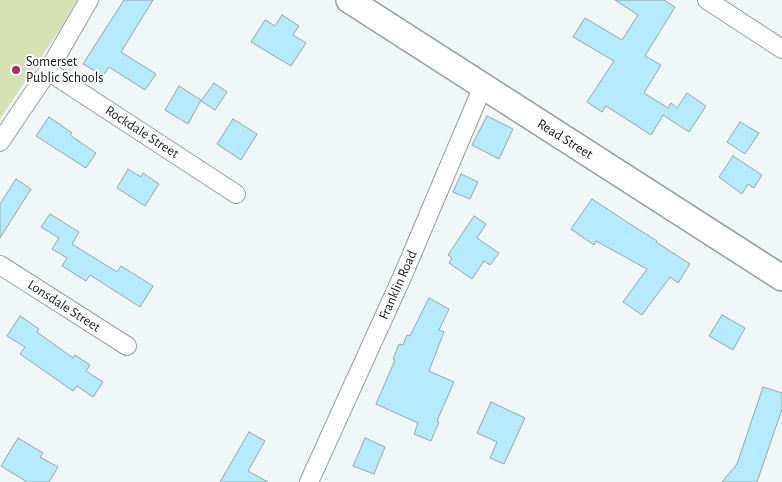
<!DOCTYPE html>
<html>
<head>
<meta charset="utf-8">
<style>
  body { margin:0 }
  canvas { display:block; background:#eef7f5 }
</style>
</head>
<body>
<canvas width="782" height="482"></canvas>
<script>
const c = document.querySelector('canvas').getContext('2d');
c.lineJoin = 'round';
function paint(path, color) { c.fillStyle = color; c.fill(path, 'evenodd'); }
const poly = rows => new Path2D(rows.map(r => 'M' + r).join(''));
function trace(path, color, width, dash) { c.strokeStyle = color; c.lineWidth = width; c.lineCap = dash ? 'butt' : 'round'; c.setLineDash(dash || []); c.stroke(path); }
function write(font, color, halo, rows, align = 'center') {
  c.font = font + ' "Alegreya Sans",sans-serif'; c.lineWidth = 4; c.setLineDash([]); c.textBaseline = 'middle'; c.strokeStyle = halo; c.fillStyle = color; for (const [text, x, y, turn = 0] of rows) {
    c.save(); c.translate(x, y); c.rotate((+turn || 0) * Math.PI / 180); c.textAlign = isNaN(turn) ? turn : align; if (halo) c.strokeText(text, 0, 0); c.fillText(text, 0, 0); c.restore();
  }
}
const green = poly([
  [0,0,77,0,65,22,0,119]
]);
const building = poly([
  [124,0,153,0,121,52,156,74,145,90,109,67,103,76,83,64,124,0],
  [615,0,664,0,675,7,645,56,661,65,644,93,668,108,671,103,677,108,687,93,706,106,689,132,663,115,651,135,606,106,602,112,587,102,614,61,573,37,585,18,622,40,638,15,615,0],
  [282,15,299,26,293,35,306,43,291,66,251,42,265,20,275,26,282,15],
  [214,83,227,92,215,110,201,101,214,83],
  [179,86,201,100,188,124,165,110,179,86],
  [487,116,513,129,499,159,472,145,487,116],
  [49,117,72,133,70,135,96,153,86,168,36,136,49,117],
  [233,119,257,134,241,160,217,144,233,119],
  [740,122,759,133,745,154,727,142,740,122],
  [733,156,762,175,754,188,748,184,742,194,719,177,733,156],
  [128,169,141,177,143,173,159,184,145,206,117,188,128,169],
  [461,174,478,182,470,199,453,192,461,174],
  [16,179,31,189,0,238,0,204,16,179],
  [592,199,627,222,657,241,656,242,690,264,678,283,670,277,642,315,623,302,647,269,596,241,594,245,571,229,592,199],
  [50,214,79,232,72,244,117,272,121,266,153,286,140,307,90,275,86,281,62,266,67,258,52,249,59,238,41,227,50,214],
  [474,216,486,224,477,238,499,253,490,265,484,261,472,279,449,263,452,258,448,255,474,216],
  [429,298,449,309,439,330,444,332,429,371,454,382,437,421,439,422,431,441,414,434,418,423,376,404,395,360,393,359,399,344,403,345,407,335,410,336,429,298],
  [722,315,745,328,733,350,709,336,722,315],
  [20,316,39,329,37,332,73,358,75,355,90,365,86,371,103,382,93,397,77,386,73,391,20,354,25,347,7,336,20,316],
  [763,387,782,393,782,409,757,482,722,482,737,464,763,387],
  [491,402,525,418,504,464,490,458,497,442,477,433,491,402],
  [249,432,265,441,248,471,268,482,220,482,249,432],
  [18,438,43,453,40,457,58,467,49,482,27,482,1,466,18,438],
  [365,438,385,447,374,474,353,466,365,438]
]);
const minor = poly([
  [707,0,782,49],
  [48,71,236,194],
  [0,142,48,71,89,0],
  [0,265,127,346],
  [309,482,403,275,483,86]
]);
const secondary = poly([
  [349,0,782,278]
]);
const markers = [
  [16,70,5,"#ac2871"]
];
const poiNames = [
  ["Somerset",26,62],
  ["Public Schools",26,78]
];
const streetNames = [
  ["Rockdale Street",142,132,33],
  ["Read Street",565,139,32],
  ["Franklin Road",398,285,-66],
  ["Lonsdale Street",64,306,33]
];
paint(green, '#d6e1b6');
paint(building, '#b3ebfc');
trace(building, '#9da4a7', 1);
trace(minor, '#98a09e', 20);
trace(secondary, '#98a09e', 28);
trace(minor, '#fff', 18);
trace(secondary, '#fff', 25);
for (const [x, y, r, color] of markers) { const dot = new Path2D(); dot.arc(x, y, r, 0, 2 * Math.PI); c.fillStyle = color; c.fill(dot); trace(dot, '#fff', 2); }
write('14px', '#171a19', '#fff', poiNames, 'left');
write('14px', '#171a19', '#fff', streetNames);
</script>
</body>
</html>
